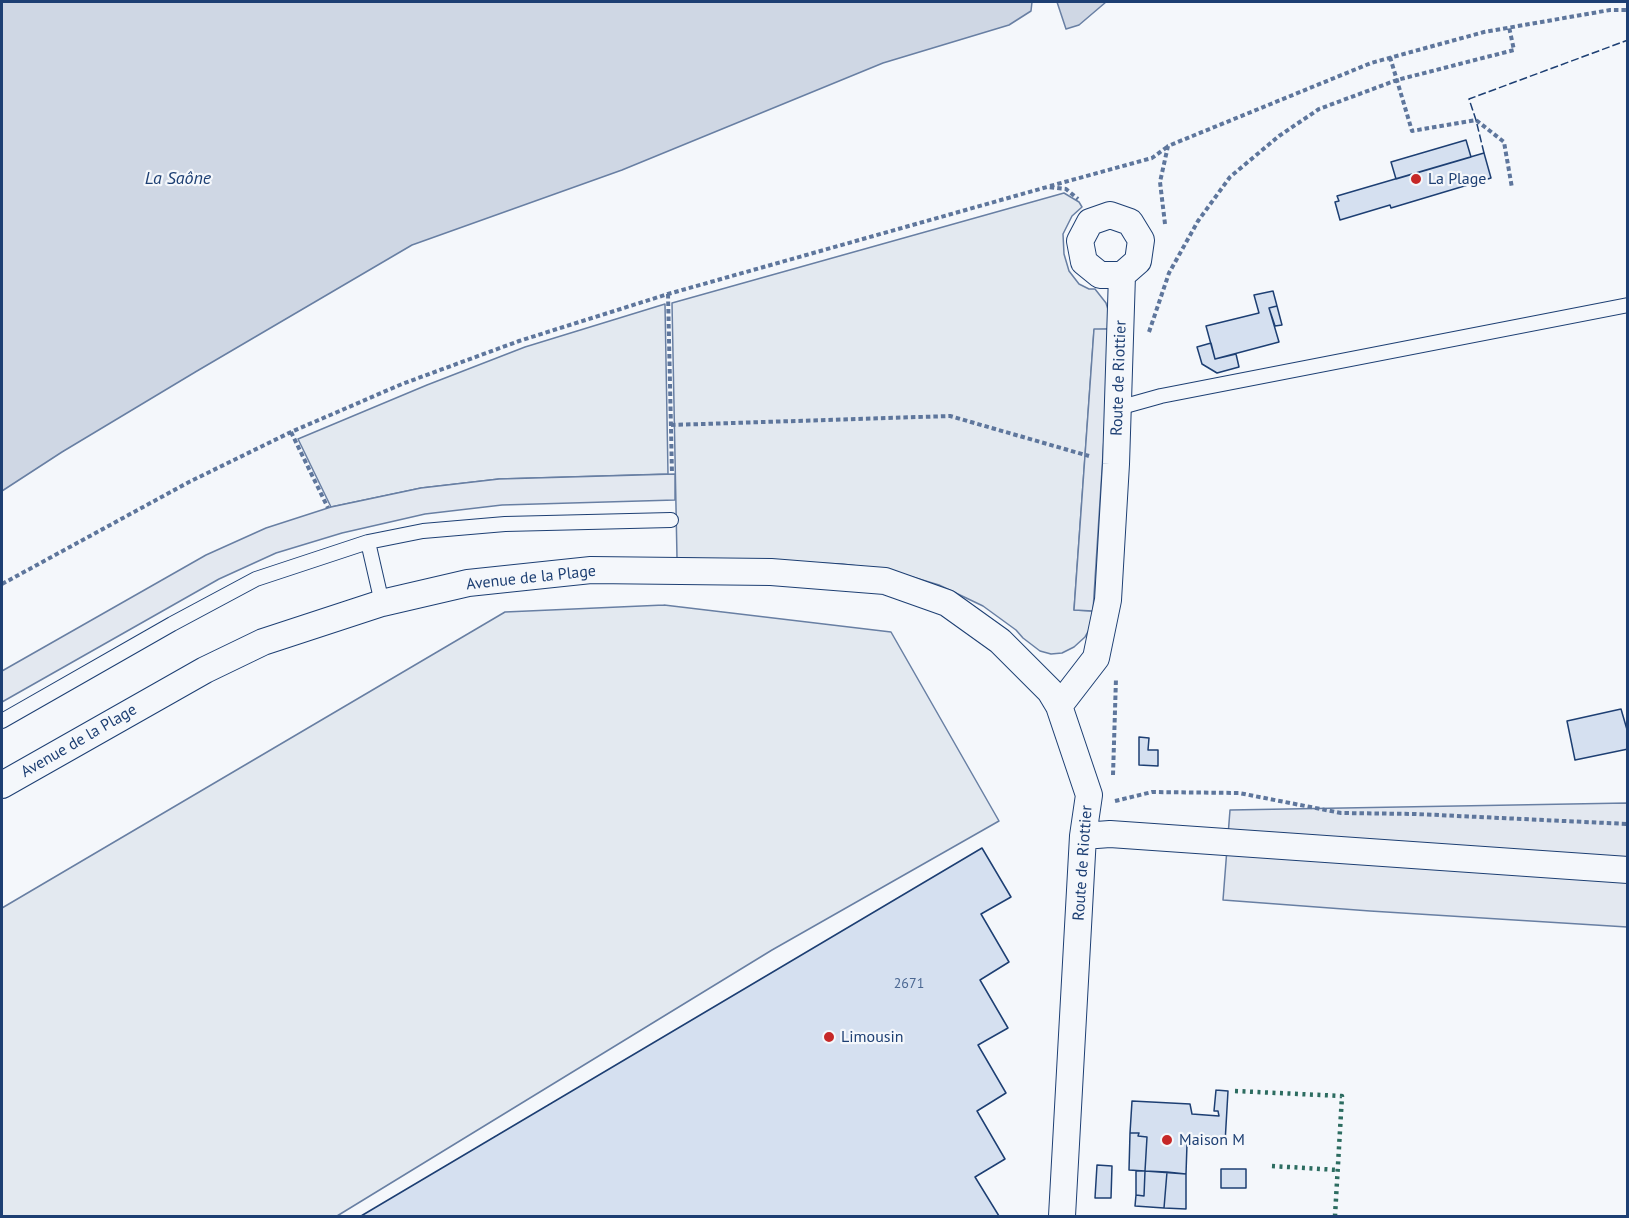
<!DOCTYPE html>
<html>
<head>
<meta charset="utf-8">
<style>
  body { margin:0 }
  #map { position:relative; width:1629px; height:1218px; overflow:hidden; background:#f4f7fb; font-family:"PT Sans",sans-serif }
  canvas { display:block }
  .frame { position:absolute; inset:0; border:3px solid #1d3f73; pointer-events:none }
</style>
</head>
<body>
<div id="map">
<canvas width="1629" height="1218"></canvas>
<div class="frame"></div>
</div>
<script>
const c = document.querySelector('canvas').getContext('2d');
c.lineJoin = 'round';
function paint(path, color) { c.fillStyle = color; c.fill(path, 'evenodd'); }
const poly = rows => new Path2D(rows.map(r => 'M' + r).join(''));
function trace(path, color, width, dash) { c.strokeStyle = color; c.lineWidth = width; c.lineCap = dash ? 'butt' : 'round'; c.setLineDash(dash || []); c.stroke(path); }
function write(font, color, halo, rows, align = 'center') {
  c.font = font + ' "PT Sans",sans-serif'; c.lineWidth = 4.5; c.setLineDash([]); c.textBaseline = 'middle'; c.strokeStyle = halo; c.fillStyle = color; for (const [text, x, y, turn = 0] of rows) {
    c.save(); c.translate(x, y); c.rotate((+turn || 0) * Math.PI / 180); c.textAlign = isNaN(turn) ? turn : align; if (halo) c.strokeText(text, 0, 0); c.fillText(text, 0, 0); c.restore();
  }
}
const green = poly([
  [1064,193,1079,202,1082,207,1072,216,1063,234,1064,254,1069,271,1079,284,1089,289,1095,289,1106,303,1111,319,1111,329,1094,330,1074,610,1093,611,1092,625,1085,637,1074,647,1062,653,1051,654,1040,651,1023,638,1016,630,983,606,939,585,889,570,842,564,677,558,672,303,1064,193],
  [665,304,668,474,499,479,421,488,331,507,298,439,427,385,525,347,665,304],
  [664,605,891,632,999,821,772,950,337,1216,2,1216,2,908,505,612,664,605]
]);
const parking = poly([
  [1094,329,1111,329,1093,611,1074,610,1094,329],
  [675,474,675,500,502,505,425,514,342,533,276,553,219,579,2,702,2,671,206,555,266,528,331,507,421,488,499,479,675,474],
  [1627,803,1627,927,1370,911,1223,900,1230,810,1627,803]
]);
const water = poly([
  [2,2,1032,2,1031,11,1009,25,883,63,622,170,412,245,197,371,62,452,2,491,2,2],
  [1057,2,1106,2,1079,25,1066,29,1057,2]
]);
const building = poly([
  [1466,140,1471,157,1396,179,1391,162,1466,140],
  [1484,153,1491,178,1391,208,1390,205,1340,220,1335,202,1339,201,1337,196,1484,153],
  [1273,291,1277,306,1269,308,1279,342,1215,359,1206,326,1259,313,1254,295,1273,291],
  [1277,306,1282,325,1275,326,1269,308,1277,306],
  [1211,343,1215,359,1236,354,1239,367,1217,373,1202,364,1197,347,1211,343],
  [1621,709,1628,733,1628,749,1575,760,1567,721,1621,709],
  [1139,737,1149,738,1148,750,1158,750,1158,766,1139,765,1139,737],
  [982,848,1011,897,981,914,1009,962,980,980,1008,1028,978,1045,1006,1093,977,1111,1005,1159,975,1177,999,1216,361,1216,982,848],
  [1216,1090,1228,1091,1225,1143,1202,1142,1202,1145,1187,1144,1186,1174,1145,1171,1147,1137,1138,1136,1139,1133,1130,1133,1132,1101,1190,1104,1192,1114,1219,1116,1218,1111,1214,1111,1216,1090],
  [1130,1133,1139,1133,1138,1136,1147,1137,1145,1171,1129,1170,1130,1133],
  [1097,1165,1112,1166,1111,1198,1095,1198,1097,1165],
  [1221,1169,1246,1169,1246,1188,1221,1188,1221,1169],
  [1136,1171,1145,1171,1144,1196,1136,1195,1136,1171],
  [1145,1171,1167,1172,1164,1208,1135,1206,1136,1195,1144,1196,1145,1171],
  [1167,1172,1186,1174,1186,1209,1164,1208,1167,1172]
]);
const path = poly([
  [1390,57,1412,131,1476,120,1504,142,1512,188],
  [1050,186,1152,158,1167,147],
  [1165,224,1160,182,1168,146,1371,63,1484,32,1610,10,1628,10],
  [668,294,672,474],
  [1149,332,1169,273,1198,221,1230,177,1279,136,1319,109,1397,80,1514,50,1509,27],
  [671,425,950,416,1089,456],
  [291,432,328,508],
  [2,584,189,482,291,432,402,384,519,341,668,294,1047,187,1066,189,1078,199],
  [1113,775,1116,678],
  [1115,801,1152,792,1239,793,1341,813,1416,814,1628,824]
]);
const service = poly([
  [1118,408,1161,396,1628,305],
  [368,542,382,603],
  [2,721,172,624,256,579,368,542,423,531,505,524,671,520]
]);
const minor = poly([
  [1059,706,1096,658,1108,600,1116,464,1122,275,1138,261,1141,240,1130,222,1110,215,1090,222,1080,241,1084,262,1100,275,1122,275],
  [2,785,205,670,263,642,382,603,468,583,591,570,771,572,885,581,947,603,1000,641,1050,691,1059,706,1089,795,1083,836,1062,1216],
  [1083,836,1110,834,1628,870]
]);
const hedge = poly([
  [1235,1091,1342,1096,1335,1216],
  [1272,1166,1338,1170]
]);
const fence = poly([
  [1484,153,1476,120,1469,99,1628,40]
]);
const markers = [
  [1416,179,6,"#c62828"],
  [829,1037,6,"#c62828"],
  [1167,1140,6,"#c62828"]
];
const numberNames = [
  ["2671",909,984]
];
const poiNames = [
  ["La Plage",1428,179],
  ["Limousin",841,1037],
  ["Maison M",1179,1140]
];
const streetNames = [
  ["Route de Riottier",1119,378,-88],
  ["Avenue de la Plage",531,578,-6],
  ["Avenue de la Plage",79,741,-30],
  ["Route de Riottier",1083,863,-86]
];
const waterNames = [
  ["La Saône",178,179]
];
paint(green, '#e3e9f0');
trace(green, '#687fa3', 1.5);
paint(parking, '#e3e8f0');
trace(parking, '#687fa3', 1.5);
paint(water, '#cfd7e4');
trace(water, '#687fa3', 1.5);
paint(building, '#d5e0f0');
trace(building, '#1d3f73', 1.5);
trace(service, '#1d3f73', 16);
trace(minor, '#1d3f73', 28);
trace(path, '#5e769c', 4, [4.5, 3]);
trace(service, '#f4f7fb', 14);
trace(minor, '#f4f7fb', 26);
trace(hedge, '#2c6c60', 4.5, [3, 4.5]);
trace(fence, '#1d3f73', 1.5, [8, 3]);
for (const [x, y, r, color] of markers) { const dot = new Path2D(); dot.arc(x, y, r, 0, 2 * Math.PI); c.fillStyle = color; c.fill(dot); trace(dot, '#f4f7fb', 2); }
write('14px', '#4b6792', null, numberNames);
write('16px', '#1d3f73', '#f4f7fb', poiNames, 'left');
write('16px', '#1d3f73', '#f4f7fb', streetNames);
write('italic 18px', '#1d3f73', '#f4f7fb', waterNames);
</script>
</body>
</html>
